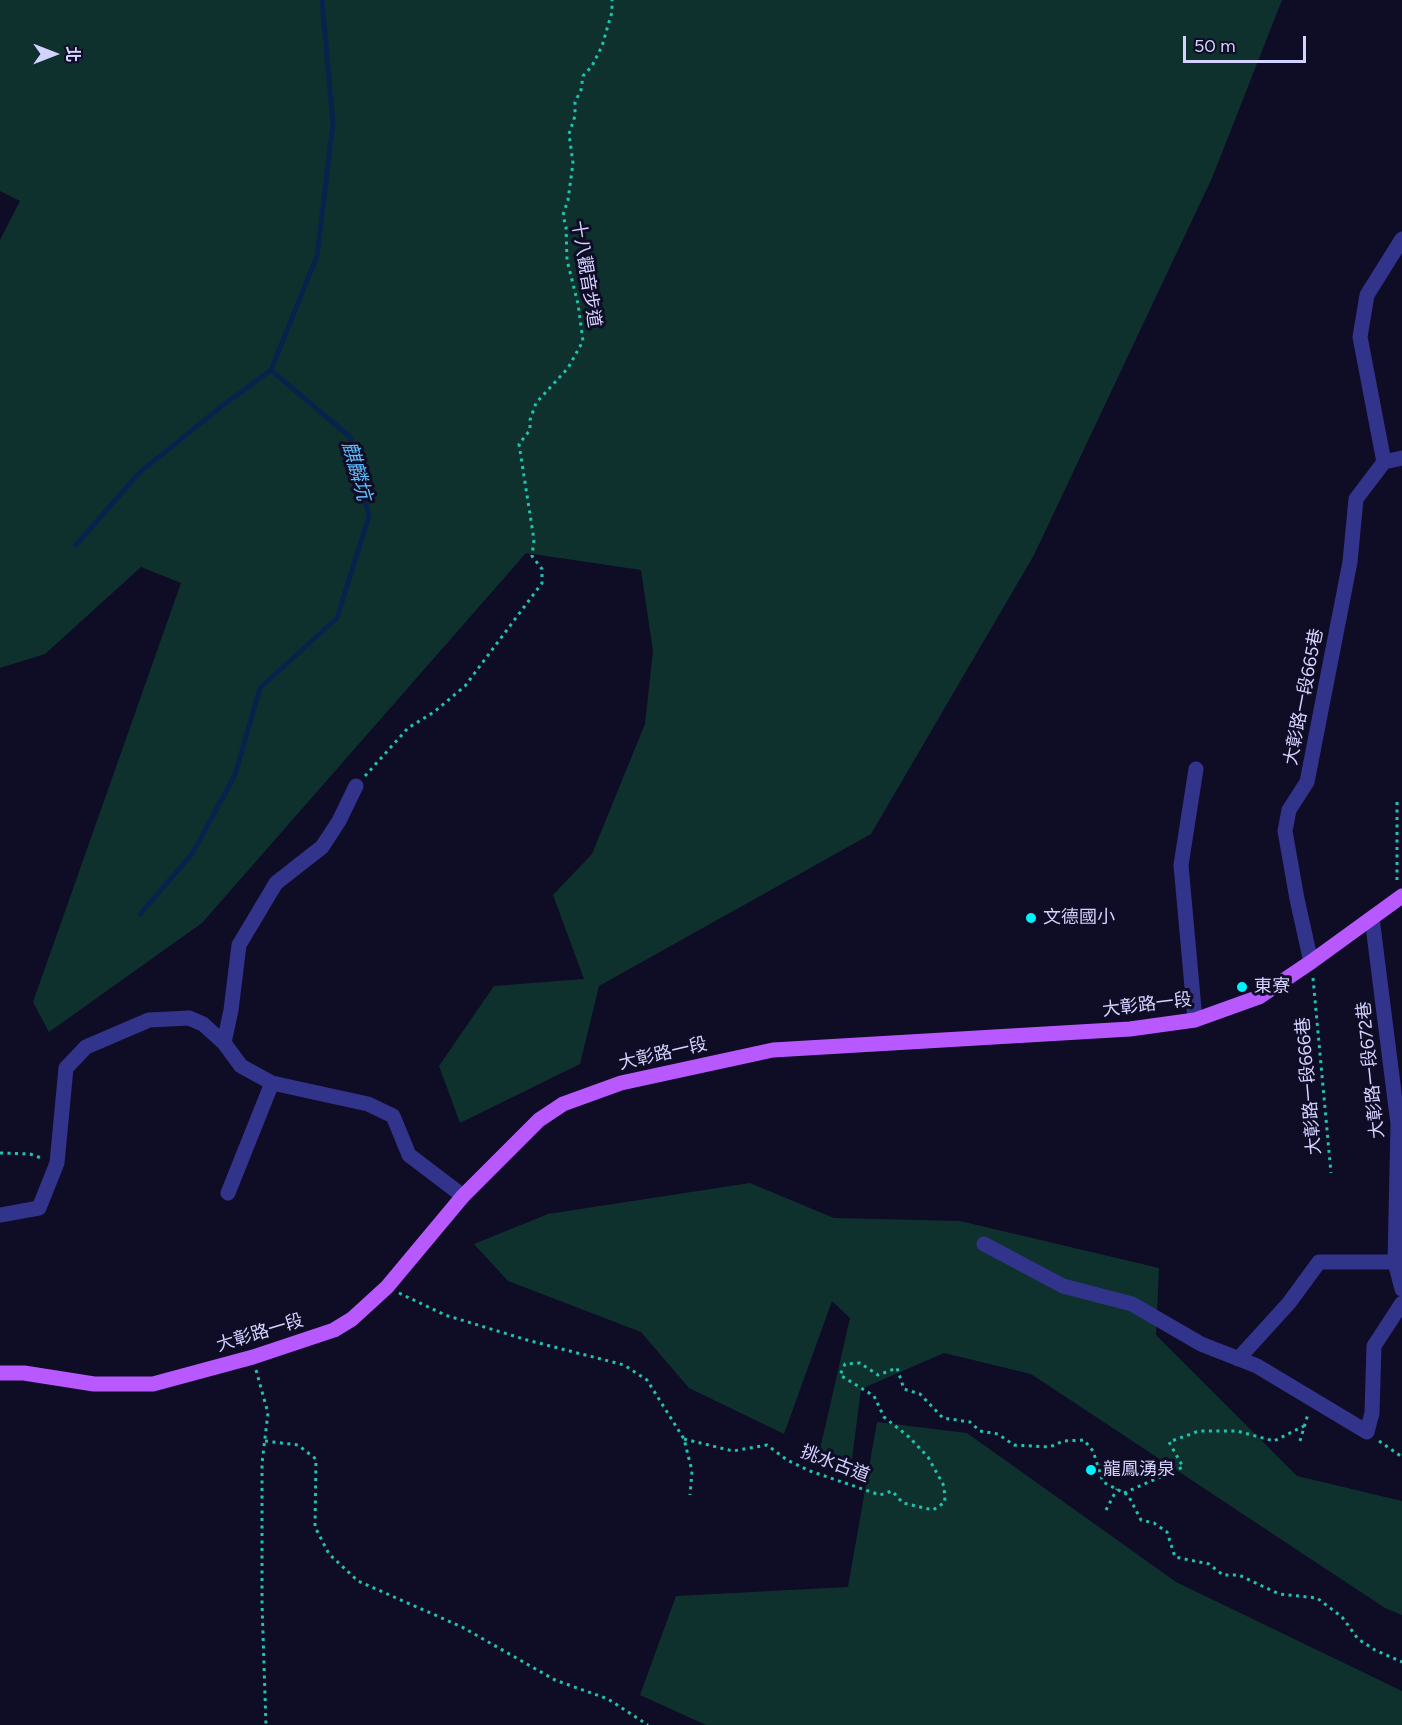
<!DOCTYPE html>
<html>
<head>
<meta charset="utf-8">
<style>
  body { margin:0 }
  #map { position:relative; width:1402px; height:1725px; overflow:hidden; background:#0f0c26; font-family:Figtree,"Noto Sans TC",sans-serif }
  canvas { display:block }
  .north { position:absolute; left:24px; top:24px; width:60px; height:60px; -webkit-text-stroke:4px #0f0c26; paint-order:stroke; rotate:90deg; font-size:16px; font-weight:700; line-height:24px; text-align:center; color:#d4d2ff }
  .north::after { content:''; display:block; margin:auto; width:21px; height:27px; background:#d4d2ff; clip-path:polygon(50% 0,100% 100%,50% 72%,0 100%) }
  .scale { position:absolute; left:1183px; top:36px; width:123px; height:27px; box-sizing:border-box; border:3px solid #d4d2ff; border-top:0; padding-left:8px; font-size:18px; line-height:21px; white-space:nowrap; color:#d4d2ff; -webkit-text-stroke:4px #0f0c26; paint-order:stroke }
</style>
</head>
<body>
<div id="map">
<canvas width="1402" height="1725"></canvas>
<div class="north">北</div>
<div class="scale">50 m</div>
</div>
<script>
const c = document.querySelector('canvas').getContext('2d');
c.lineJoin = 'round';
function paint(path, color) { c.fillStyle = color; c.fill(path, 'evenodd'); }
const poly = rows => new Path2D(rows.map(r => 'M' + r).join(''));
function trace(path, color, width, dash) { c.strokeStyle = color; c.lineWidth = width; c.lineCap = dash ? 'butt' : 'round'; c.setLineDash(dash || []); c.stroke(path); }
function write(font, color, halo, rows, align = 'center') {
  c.font = font + ' Figtree,"Noto Sans TC",sans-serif'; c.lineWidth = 6; c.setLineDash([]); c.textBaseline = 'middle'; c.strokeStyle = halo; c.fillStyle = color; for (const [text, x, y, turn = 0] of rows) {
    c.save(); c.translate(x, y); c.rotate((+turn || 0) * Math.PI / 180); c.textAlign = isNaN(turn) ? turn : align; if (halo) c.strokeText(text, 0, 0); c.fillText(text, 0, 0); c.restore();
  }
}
const green = poly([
  [0,0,1282,0,1212,178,1034,555,871,834,599,986,580,1064,460,1123,439,1066,494,986,584,979,553,895,592,854,645,724,653,651,641,570,526,553,202,923,49,1032,33,1002,181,583,141,567,45,654,0,668,0,240,20,201,0,191],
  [750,1183,834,1218,960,1221,1159,1268,1156,1335,1297,1476,1402,1501,1402,1615,1385,1608,1031,1374,944,1353,861,1389,852,1459,818,1458,850,1318,832,1301,784,1434,689,1388,641,1332,508,1281,474,1244,548,1214],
  [877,1422,967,1433,1176,1582,1402,1691,1402,1725,706,1725,640,1695,676,1596,848,1587]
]);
const stream = poly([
  [76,545,139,473,222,406,271,370],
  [140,914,192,854,235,775,260,688,337,618,369,516,350,437,271,370,317,256,333,123,322,0]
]);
const path = poly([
  [365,776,408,728,434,712,465,686,542,583,542,569,532,556,534,540,519,444,530,430,530,420,536,403,568,368,583,341,578,304,567,260,566,227,563,215,568,200,573,163,569,134,575,116,575,102,581,90,583,76,592,66,602,46,612,12,612,0],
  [1397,802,1397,881],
  [1313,978,1331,1173],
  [0,1153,30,1154,44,1159],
  [399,1293,445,1315,527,1340,624,1365,647,1380,684,1439,692,1471,690,1495],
  [256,1370,268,1413,262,1463,262,1604,266,1725],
  [684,1439,733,1451,767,1445,787,1460,810,1471,880,1495,892,1491,903,1503,933,1510,945,1502,944,1486,928,1457,909,1437,884,1417,874,1396,840,1375,845,1364,860,1363,878,1375,897,1368,904,1389,920,1394,943,1418,970,1422,980,1431,998,1434,1014,1445,1050,1447,1063,1441,1084,1440,1093,1451,1103,1482,1128,1495,1141,1520,1154,1523,1167,1532,1175,1557,1209,1564,1223,1575,1239,1575,1279,1594,1317,1598,1342,1617,1358,1639,1375,1650,1402,1662],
  [265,1441,298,1445,316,1459,315,1527,329,1554,358,1581,462,1627,555,1680,608,1699,648,1725],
  [1300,1441,1308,1414],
  [1379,1441,1402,1457],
  [1124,1493,1183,1467,1169,1442,1199,1431,1237,1431,1274,1441,1304,1426],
  [1106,1510,1117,1489]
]);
const minor = poly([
  [1384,462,1360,337,1367,295,1402,239],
  [356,786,339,821,322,847,276,883,239,945,231,1010,224,1043,241,1066,272,1083,368,1104,393,1116,409,1155,463,1196],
  [1372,918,1398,1124,1395,1262,1402,1289],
  [1311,962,1297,899,1285,831,1289,810,1307,782,1350,562,1356,499,1384,462,1402,458],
  [1195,1020,1181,865,1196,769],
  [228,1193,272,1083],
  [0,1215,39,1208,57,1163,66,1068,86,1047,149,1020,189,1018,203,1024,224,1043],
  [984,1244,1063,1286,1132,1304,1201,1344,1257,1366,1367,1432,1372,1413,1374,1346,1402,1303],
  [1238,1359,1289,1303,1319,1262,1395,1262]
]);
const major = poly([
  [0,1373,24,1373,94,1384,153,1384,253,1357,334,1330,352,1319,387,1287,463,1196,539,1120,563,1104,621,1083,773,1050,1130,1029,1195,1020,1259,997,1311,962,1402,896]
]);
const markers = [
  [1031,918,6,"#00f2fd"],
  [1242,987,6,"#00f2fd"],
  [1091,1470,6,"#00f2fd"]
];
const streetNames = [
  ["十八觀音步道",586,274,81],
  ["大彰路一段665巷",1304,697,-79],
  ["大彰路一段",1147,1005,-7],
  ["大彰路一段",663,1054,-13],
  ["大彰路一段672巷",1371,1070,-96],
  ["大彰路一段666巷",1309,1086,-95],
  ["大彰路一段",260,1333,-17],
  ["挑水古道",835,1464,21]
];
const poiNames = [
  ["文德國小",1043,918],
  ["東寮",1254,987],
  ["龍鳳湧泉",1103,1470]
];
const waterNames = [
  ["麒麟坑",356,471,74]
];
paint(green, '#0f312e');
trace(stream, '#06244b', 5);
trace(path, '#21c3b0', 3, [3, 4.5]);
trace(minor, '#32348b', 15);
trace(major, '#b759ff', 15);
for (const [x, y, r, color] of markers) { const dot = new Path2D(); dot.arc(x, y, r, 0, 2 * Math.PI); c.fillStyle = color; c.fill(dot); trace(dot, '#0f0c26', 2); }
write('18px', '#d4d2ff', '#0f0c26', streetNames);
write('18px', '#d4d2ff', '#0f0c26', poiNames, 'left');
write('italic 20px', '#60bfff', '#0f0c26', waterNames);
</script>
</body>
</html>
